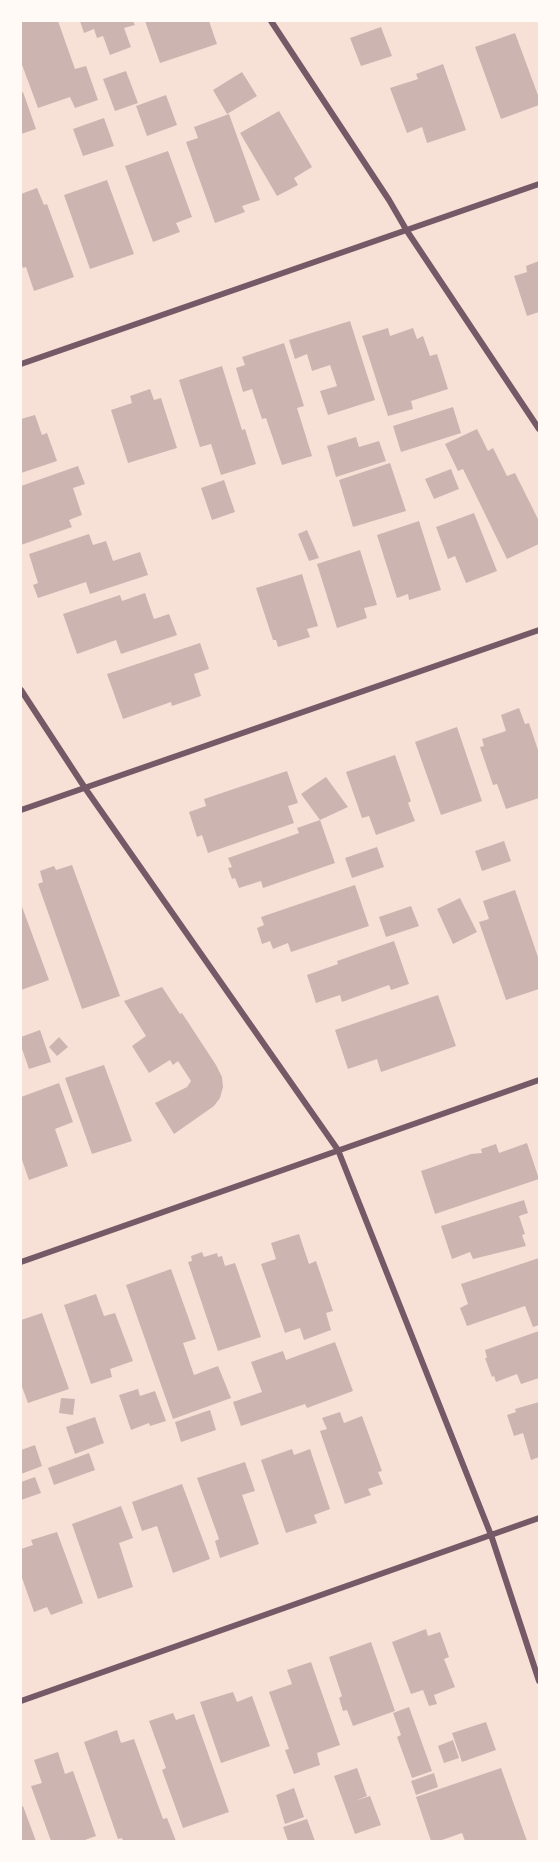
<!DOCTYPE html>
<html>
<head>
<meta charset="utf-8">
<style>
  body { margin:0 }
  #map { position:relative; width:560px; height:1862px; overflow:hidden; background:#f7e1d7; font-family:Mulish,sans-serif }
  canvas { display:block }
  .frame { position:absolute; inset:0; border:22px solid #fffaf5; pointer-events:none }
</style>
</head>
<body>
<div id="map">
<canvas width="560" height="1862"></canvas>
<div class="frame"></div>
</div>
<script>
const c = document.querySelector('canvas').getContext('2d');
c.lineJoin = 'round';
function paint(path, color) { c.fillStyle = color; c.fill(path, 'evenodd'); }
const poly = rows => new Path2D(rows.map(r => 'M' + r).join(''));
function trace(path, color, width, dash) { c.strokeStyle = color; c.lineWidth = width; c.lineCap = dash ? 'butt' : 'round'; c.setLineDash(dash || []); c.stroke(path); }
const building = poly([
  [21,21,58,21,75,69,86,66,98,100,75,108,70,97,38,108,21,62],
  [80,21,133,21,135,25,124,28,131,47,110,55,103,36,97,38,94,29,84,33],
  [145,21,209,21,217,44,160,63],
  [381,27,392,56,361,66,350,38],
  [515,33,539,98,539,105,501,119,475,47],
  [443,64,466,130,427,143,422,127,407,133,390,88,418,79,416,74],
  [126,71,138,103,115,111,103,79],
  [242,72,257,96,227,114,213,90],
  [23,92,36,129,21,134,21,93],
  [166,95,177,125,147,136,136,106],
  [279,111,312,167,294,178,298,185,277,196,240,133],
  [229,114,260,200,242,206,245,212,215,223,186,142,198,138,194,127],
  [104,118,114,146,83,156,73,129],
  [168,151,192,217,176,223,180,232,153,242,125,166],
  [107,180,134,254,90,269,64,195],
  [37,188,44,205,47,204,74,277,34,291,26,267,23,268,21,263,21,194],
  [539,261,539,312,527,316,514,276,527,272,526,266],
  [350,321,375,400,328,415,320,391,337,386,330,365,312,371,307,354,295,359,289,340],
  [388,328,390,336,413,328,417,339,423,336,430,356,437,354,448,389,411,401,413,409,388,416,362,336],
  [284,343,304,406,297,408,312,456,282,465,266,418,262,419,252,389,243,392,236,368,245,365,242,357],
  [222,366,242,430,245,429,256,464,221,475,211,444,200,447,179,380],
  [150,389,154,400,161,398,177,448,128,463,111,410,132,403,130,396],
  [453,407,461,433,401,452,393,426],
  [35,415,42,435,47,433,57,461,21,473,21,419],
  [477,429,488,451,493,448,507,476,515,473,539,521,539,544,507,559,463,469,458,471,445,444],
  [356,437,359,447,379,441,386,461,336,477,327,446],
  [390,463,406,511,353,527,339,480],
  [78,466,85,484,73,488,82,515,69,520,72,527,21,545,21,486],
  [451,469,459,489,434,499,425,479],
  [224,480,235,512,212,520,201,488],
  [474,513,497,571,466,583,455,556,448,559,436,527],
  [419,521,441,590,409,600,408,594,397,598,377,535],
  [307,530,319,558,309,561,298,534],
  [89,534,93,545,106,541,113,561,140,552,148,575,90,594,86,582,38,598,33,585,38,583,29,554],
  [360,550,377,605,364,608,367,618,337,628,317,564],
  [302,574,318,626,307,629,310,637,278,647,276,640,273,640,256,588],
  [145,593,154,619,169,614,177,635,121,654,116,640,77,654,63,614,120,595,122,601],
  [200,643,209,669,194,674,201,696,172,706,171,702,123,719,107,674],
  [519,708,525,724,529,723,539,753,539,798,506,809,497,784,493,785,480,747,484,746,482,739,506,731,501,715],
  [457,727,482,801,441,815,415,742],
  [395,755,411,801,408,803,415,821,376,835,369,816,362,818,346,772],
  [287,771,298,803,288,806,294,823,208,853,202,835,197,837,189,812,206,806,204,799],
  [326,777,348,807,320,820,335,863,263,888,261,881,239,888,235,878,232,879,228,868,232,867,228,858,299,833,297,828,320,820,301,794],
  [504,841,511,861,482,871,475,851],
  [377,847,384,867,352,878,345,858],
  [72,865,120,996,82,1009,38,884,43,882,40,871,54,866,56,870],
  [355,885,369,926,291,952,288,943,273,949,270,941,262,944,257,928,264,925,261,917],
  [515,890,539,960,539,989,506,1000,479,922,489,919,483,901],
  [460,898,477,932,453,944,437,909],
  [21,904,49,980,21,990],
  [411,906,419,926,386,937,379,917],
  [394,941,409,984,391,990,389,985,342,1002,340,995,316,1003,307,975,338,964,337,961],
  [162,987,180,1014,182,1013,216,1065,222,1077,223,1087,220,1098,214,1106,174,1134,155,1103,187,1087,191,1081,178,1061,173,1065,170,1060,149,1073,132,1046,146,1036,124,1001],
  [438,995,456,1046,381,1072,377,1059,348,1069,335,1030],
  [40,1030,51,1062,29,1069,21,1046,21,1037],
  [59,1037,68,1047,57,1056,49,1047],
  [104,1065,132,1141,92,1154,65,1078],
  [59,1083,73,1122,55,1129,68,1166,29,1180,21,1157,21,1097],
  [527,1143,539,1179,435,1214,421,1171,471,1154,482,1153,481,1149,496,1144,499,1153],
  [524,1200,528,1213,519,1216,525,1234,522,1235,526,1246,473,1259,470,1252,452,1259,441,1226],
  [299,1234,309,1264,316,1261,333,1311,326,1313,331,1330,304,1340,300,1328,285,1333,261,1264,276,1259,271,1243],
  [202,1252,204,1257,217,1253,218,1257,222,1256,225,1266,235,1263,261,1337,218,1351,188,1262,192,1261,191,1256],
  [539,1258,539,1325,533,1327,525,1306,467,1326,460,1308,468,1304,461,1284],
  [171,1269,196,1339,183,1343,194,1375,218,1366,231,1398,173,1419,126,1285],
  [96,1294,104,1316,115,1313,133,1361,110,1369,112,1377,91,1384,64,1305],
  [42,1313,69,1389,28,1403,21,1384,21,1320],
  [539,1331,539,1378,521,1384,517,1374,496,1382,494,1376,492,1377,485,1358,487,1358,485,1350],
  [335,1342,353,1391,307,1408,305,1404,241,1426,233,1402,262,1392,251,1362,283,1351,286,1360],
  [138,1389,140,1396,155,1391,166,1421,150,1426,149,1423,131,1430,119,1395],
  [61,1398,75,1399,73,1415,59,1413],
  [539,1402,539,1457,531,1460,523,1433,514,1436,507,1415,516,1412,515,1409],
  [210,1410,216,1430,181,1442,175,1422],
  [340,1412,344,1423,362,1416,382,1471,378,1472,383,1484,368,1489,371,1495,345,1504,320,1431,327,1429,322,1418],
  [95,1417,104,1443,75,1454,66,1427],
  [35,1445,42,1466,21,1474,21,1450],
  [292,1449,294,1455,310,1449,330,1509,314,1515,317,1523,286,1533,261,1460],
  [89,1453,95,1470,54,1485,48,1468],
  [245,1462,255,1491,242,1495,259,1544,220,1558,215,1541,219,1539,197,1478],
  [35,1477,41,1493,21,1500,21,1482],
  [182,1484,210,1559,173,1573,157,1526,142,1531,132,1502],
  [121,1506,133,1538,119,1543,133,1587,98,1599,72,1524],
  [57,1532,83,1603,51,1615,47,1607,34,1612,21,1575,21,1549,33,1545,31,1540],
  [426,1629,428,1636,440,1632,449,1657,444,1659,455,1687,434,1695,437,1704,429,1706,423,1690,411,1694,392,1642],
  [371,1642,395,1711,353,1726,347,1710,343,1711,339,1698,342,1696,329,1657],
  [311,1662,340,1745,317,1753,320,1765,294,1774,285,1750,289,1749,269,1692,292,1684,287,1670],
  [233,1692,237,1702,252,1696,270,1746,221,1763,200,1702],
  [409,1707,432,1771,412,1778,397,1737,401,1735,393,1713],
  [173,1713,176,1720,194,1714,229,1812,183,1828,162,1770,166,1768,149,1721],
  [486,1722,496,1750,462,1762,452,1733],
  [117,1730,121,1743,134,1739,163,1819,167,1818,176,1841,123,1841,122,1838,118,1839,84,1742],
  [453,1740,459,1758,444,1763,438,1746],
  [58,1752,65,1774,73,1771,96,1836,82,1841,51,1841,31,1786,42,1783,34,1760],
  [357,1768,367,1796,355,1801,370,1796,381,1825,355,1834,334,1776],
  [501,1768,527,1841,465,1841,462,1833,439,1841,431,1841,416,1797],
  [434,1773,438,1787,416,1795,411,1781],
  [294,1788,304,1817,285,1824,276,1795],
  [23,1806,36,1841,21,1841,21,1807],
  [307,1819,315,1841,288,1841,283,1827]
]);
const minor = poly([
  [271,21,389,200,407,231,539,429],
  [21,364,539,184],
  [21,690,85,788,338,1150,491,1535,539,1681],
  [21,810,539,630],
  [21,1262,539,1080],
  [21,1701,539,1518]
]);
paint(building, '#ccb4b1');
trace(minor, '#755966', 6);
</script>
</body>
</html>
